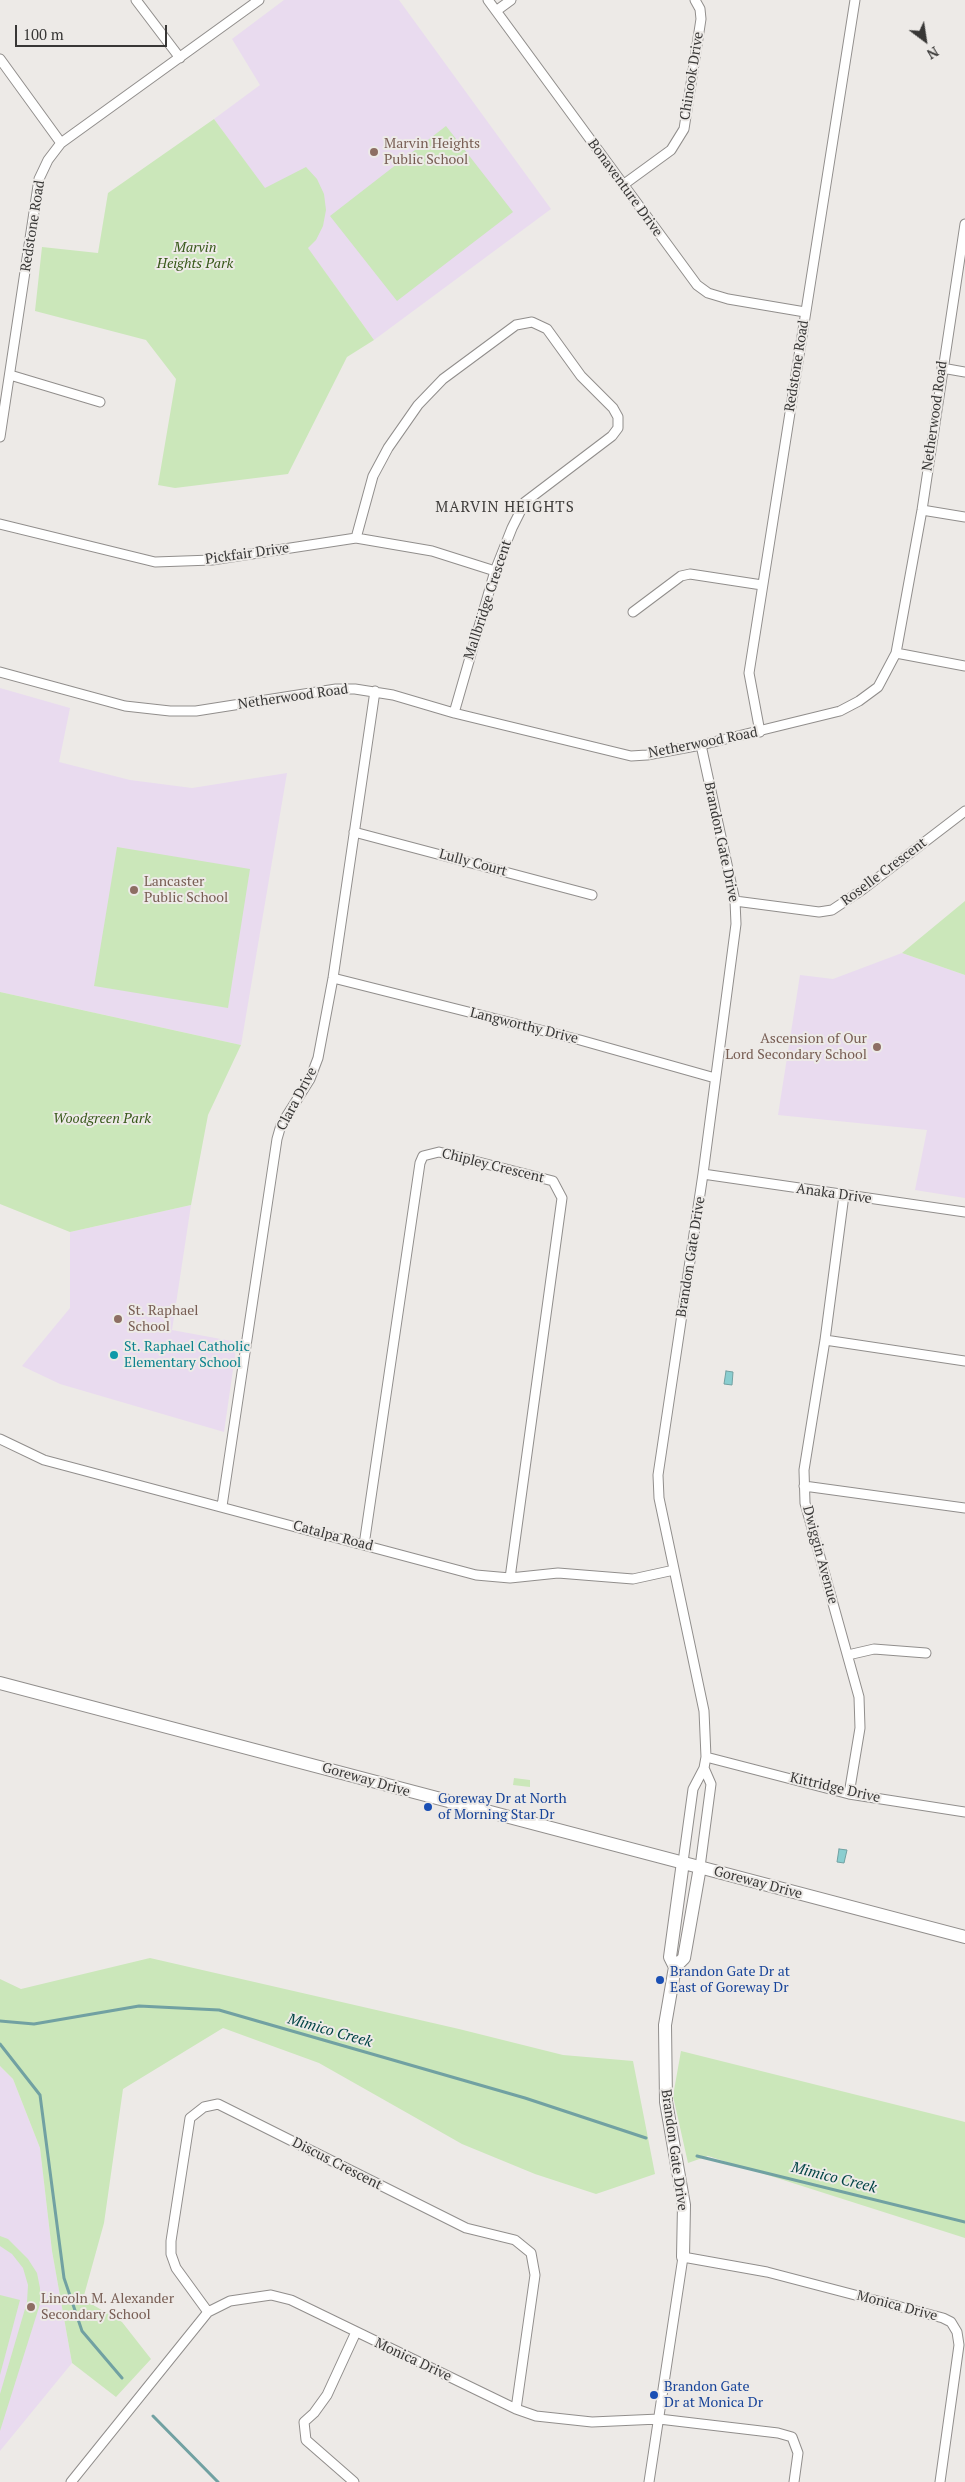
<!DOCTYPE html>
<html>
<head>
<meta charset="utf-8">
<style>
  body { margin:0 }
  #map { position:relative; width:965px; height:2482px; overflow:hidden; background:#edeae7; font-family:"PT Serif",serif }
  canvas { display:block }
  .north { position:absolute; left:900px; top:15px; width:50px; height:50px; -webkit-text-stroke:4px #edeae7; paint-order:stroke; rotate:149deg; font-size:14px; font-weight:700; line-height:20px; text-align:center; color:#383736 }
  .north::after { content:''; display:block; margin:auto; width:18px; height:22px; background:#383736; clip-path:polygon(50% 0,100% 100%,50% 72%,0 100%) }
  .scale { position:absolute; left:15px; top:25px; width:152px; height:22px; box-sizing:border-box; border:2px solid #383736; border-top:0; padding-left:6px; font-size:15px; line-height:18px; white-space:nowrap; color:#383736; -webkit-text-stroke:4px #edeae7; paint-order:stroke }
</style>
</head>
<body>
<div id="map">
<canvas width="965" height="2482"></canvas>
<div class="north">N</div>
<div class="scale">100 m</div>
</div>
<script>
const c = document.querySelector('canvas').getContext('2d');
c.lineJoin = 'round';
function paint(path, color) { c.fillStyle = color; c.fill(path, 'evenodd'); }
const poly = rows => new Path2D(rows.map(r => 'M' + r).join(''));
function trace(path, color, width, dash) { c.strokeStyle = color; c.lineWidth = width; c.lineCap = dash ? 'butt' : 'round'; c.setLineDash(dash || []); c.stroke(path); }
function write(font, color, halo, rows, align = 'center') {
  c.font = font + ' "PT Serif",serif'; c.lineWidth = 4; c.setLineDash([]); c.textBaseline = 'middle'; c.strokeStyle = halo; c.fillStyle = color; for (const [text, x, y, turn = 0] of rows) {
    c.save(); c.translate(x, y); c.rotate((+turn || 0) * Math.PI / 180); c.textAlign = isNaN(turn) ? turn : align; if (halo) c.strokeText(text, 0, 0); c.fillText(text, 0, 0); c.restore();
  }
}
const education = poly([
  [284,0,399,0,551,209,374,340,214,119,260,85,232,39],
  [0,688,70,708,59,762,130,780,192,788,287,773,241,1045,0,992],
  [902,953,965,975,965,1198,915,1190,927,1130,778,1115,800,975,833,979],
  [191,1205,172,1330,237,1342,224,1432,60,1384,22,1366,70,1308,70,1232],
  [0,2066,13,2079,40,2148,52,2251,72,2363,0,2451]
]);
const green = poly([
  [214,119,265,188,306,167,317,179,324,194,326,210,323,226,316,240,308,248,374,340,347,357,288,474,175,488,158,485,176,379,146,340,35,311,42,247,98,253,108,193],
  [446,126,513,212,397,301,330,216],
  [117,847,250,869,228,1008,94,986],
  [965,901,965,975,902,953],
  [0,992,241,1045,208,1115,191,1205,70,1232,0,1204],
  [514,1778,530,1780,530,1787,513,1785],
  [150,1958,459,2029,563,2055,633,2061,655,2174,596,2194,535,2174,462,2144,319,2063,223,2028,123,2089,104,2223,83,2299,122,2322,151,2359,116,2397,72,2363,52,2251,40,2148,13,2079,0,2066,0,1979,21,1989],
  [681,2051,965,2122,965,2238,708,2156,688,2163,673,2096],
  [0,2236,8,2239,28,2259,37,2273,40,2288,40,2304,0,2431,0,2394,27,2302,28,2285,23,2268,12,2254,0,2246],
  [0,2295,20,2300,0,2375]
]);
const water = poly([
  [726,1371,733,1372,732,1385,724,1384,726,1371],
  [839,1849,847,1850,844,1863,837,1862,839,1849]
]);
const stream = poly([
  [0,2021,34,2024,139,2006,219,2010,525,2098,646,2138],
  [0,2044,40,2095,64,2278,82,2331,122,2378],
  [697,2156,965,2222],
  [153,2416,218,2482]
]);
const street = poly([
  [136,0,180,58],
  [488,0,697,285,708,293,728,299,805,312],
  [496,11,511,0],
  [0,59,61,143],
  [623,185,671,150,684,129,701,19,700,9,695,0],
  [942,368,965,372],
  [10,375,100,402],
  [0,437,39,179,48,160,61,143,259,0],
  [922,510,965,517],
  [0,524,155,562,212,560,356,538,432,551,495,571],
  [356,538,373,476,388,448,418,405,443,379,516,325,532,322,547,329,581,376,613,408,618,417,618,428,612,436,525,502,512,528,495,571,454,713],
  [633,612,681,576,690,574,762,585],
  [896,653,965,666],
  [0,672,125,706,170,711,196,711,336,689,355,689,393,695,454,713,631,756,647,755,701,745,840,711,859,701,878,687,896,653,922,510,965,224],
  [760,732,749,673,855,0],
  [354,832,592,895],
  [735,901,819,912,832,910,862,890,965,811],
  [333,978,580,1040,715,1078],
  [703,1174,965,1212],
  [844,1195,825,1340,804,1470,805,1503,859,1697,860,1728,849,1794],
  [825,1340,965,1361],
  [0,1439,44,1460,476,1575,510,1578,558,1573,633,1579,674,1570],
  [804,1486,965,1508],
  [222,1506,277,1139,281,1125,310,1079,318,1058,333,978,375,691],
  [364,1545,420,1163,423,1156,439,1152,553,1181,562,1198,510,1578],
  [848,1655,874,1649,926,1653],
  [706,1757,849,1794,965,1812],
  [683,1862,693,1789,704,1768,706,1757,704,1711,659,1498,658,1475,703,1174,736,924,735,901,701,745],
  [700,1867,711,1784,704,1768],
  [208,2312,176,2268,171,2254,171,2241,190,2118,204,2107,218,2104,466,2228,515,2240,531,2253,535,2275,516,2409],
  [71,2482,208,2312,230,2301,271,2295,291,2300,516,2409,536,2416,592,2422,659,2419,778,2433,792,2437,798,2453,794,2482],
  [354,2482,306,2440,304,2422,314,2413,327,2395,356,2332],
  [649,2482,683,2257,767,2272,943,2318,951,2322,957,2332,959,2345,940,2482]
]);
const secondary = poly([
  [0,1683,965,1937],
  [675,1967,670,1957,683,1862],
  [683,2257,684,2205,666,2102,665,2025,675,1967,684,1958,700,1867]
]);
const markers = [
  [374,152,5,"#8d6e63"],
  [134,890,5,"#8d6e63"],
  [877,1047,5,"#8d6e63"],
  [118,1319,5,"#8d6e63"],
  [114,1355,5,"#0f9aa8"],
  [428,1807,5,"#1a4fb4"],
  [660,1980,5,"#1a4fb4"],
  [31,2307,5,"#8d6e63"],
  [654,2395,5,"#1a4fb4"]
];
const streetNames = [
  ["Chinook Drive",692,76,-81],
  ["Bonaventure Drive",625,188,54],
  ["Redstone Road",33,226,-81],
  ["Redstone Road",797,366,-81],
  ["Netherwood Road",935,416,-82],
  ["Pickfair Drive",247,554,-8],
  ["Mallbridge Crescent",488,600,-72],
  ["Netherwood Road",293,697,-8],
  ["Netherwood Road",703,743,-11],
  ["Brandon Gate Drive",721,842,78],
  ["Lully Court",473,863,15],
  ["Roselle Crescent",884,872,-37],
  ["Langworthy Drive",524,1026,14],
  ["Clara Drive",297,1099,-62],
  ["Chipley Crescent",493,1166,14],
  ["Anaka Drive",834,1194,8],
  ["Brandon Gate Drive",691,1257,-81],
  ["Catalpa Road",333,1536,15],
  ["Dwiggin Avenue",820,1555,75],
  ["Goreway Drive",366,1780,16],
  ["Kittridge Drive",835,1788,13],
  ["Goreway Drive",758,1883,15],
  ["Brandon Gate Drive",674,2150,82],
  ["Discus Crescent",337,2164,27],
  ["Monica Drive",897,2306,15],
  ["Monica Drive",413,2360,25]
];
const educationNames = [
  ["Marvin Heights",384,144],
  ["Public School",384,160],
  ["Lancaster",144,882],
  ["Public School",144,898],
  ["Ascension of Our",867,1039,"right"],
  ["Lord Secondary School",867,1055,"right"],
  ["St. Raphael",128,1311],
  ["School",128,1327],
  ["Lincoln M. Alexander",41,2299],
  ["Secondary School",41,2315]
];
const parkNames = [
  ["Marvin",195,248],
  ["Heights Park",195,264],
  ["Woodgreen Park",102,1119]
];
const cultureNames = [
  ["St. Raphael Catholic",124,1347],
  ["Elementary School",124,1363]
];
const transitNames = [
  ["Goreway Dr at North",438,1799],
  ["of Morning Star Dr",438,1815],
  ["Brandon Gate Dr at",670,1972],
  ["East of Goreway Dr",670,1988],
  ["Brandon Gate",664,2387],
  ["Dr at Monica Dr",664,2403]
];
const neighbourhoodNames = [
  ["MARVIN HEIGHTS",505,508]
];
const waterNames = [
  ["Mimico Creek",330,2031,16],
  ["Mimico Creek",834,2178,14]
];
paint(education, '#e9dbef');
paint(green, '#cbe7ba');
paint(water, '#8aced0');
trace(water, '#71a1a2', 1);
trace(stream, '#71a1a2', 3);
trace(street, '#918e8c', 11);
trace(secondary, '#918e8c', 14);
trace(street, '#fff', 9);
trace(secondary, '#fff', 12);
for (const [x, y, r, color] of markers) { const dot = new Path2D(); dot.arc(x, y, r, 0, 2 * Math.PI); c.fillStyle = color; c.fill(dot); trace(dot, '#edeae7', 2); }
write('14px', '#383736', '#edeae7', streetNames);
write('14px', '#785e54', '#edeae7', educationNames, 'left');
write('italic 14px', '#365718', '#edeae7', parkNames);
write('14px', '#0d838f', '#edeae7', cultureNames, 'left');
write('14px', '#164399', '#edeae7', transitNames, 'left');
c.letterSpacing = '1px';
write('15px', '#3f3d3b', '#edeae7', neighbourhoodNames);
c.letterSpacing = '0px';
write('italic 15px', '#024446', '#edeae7', waterNames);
</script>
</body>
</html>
